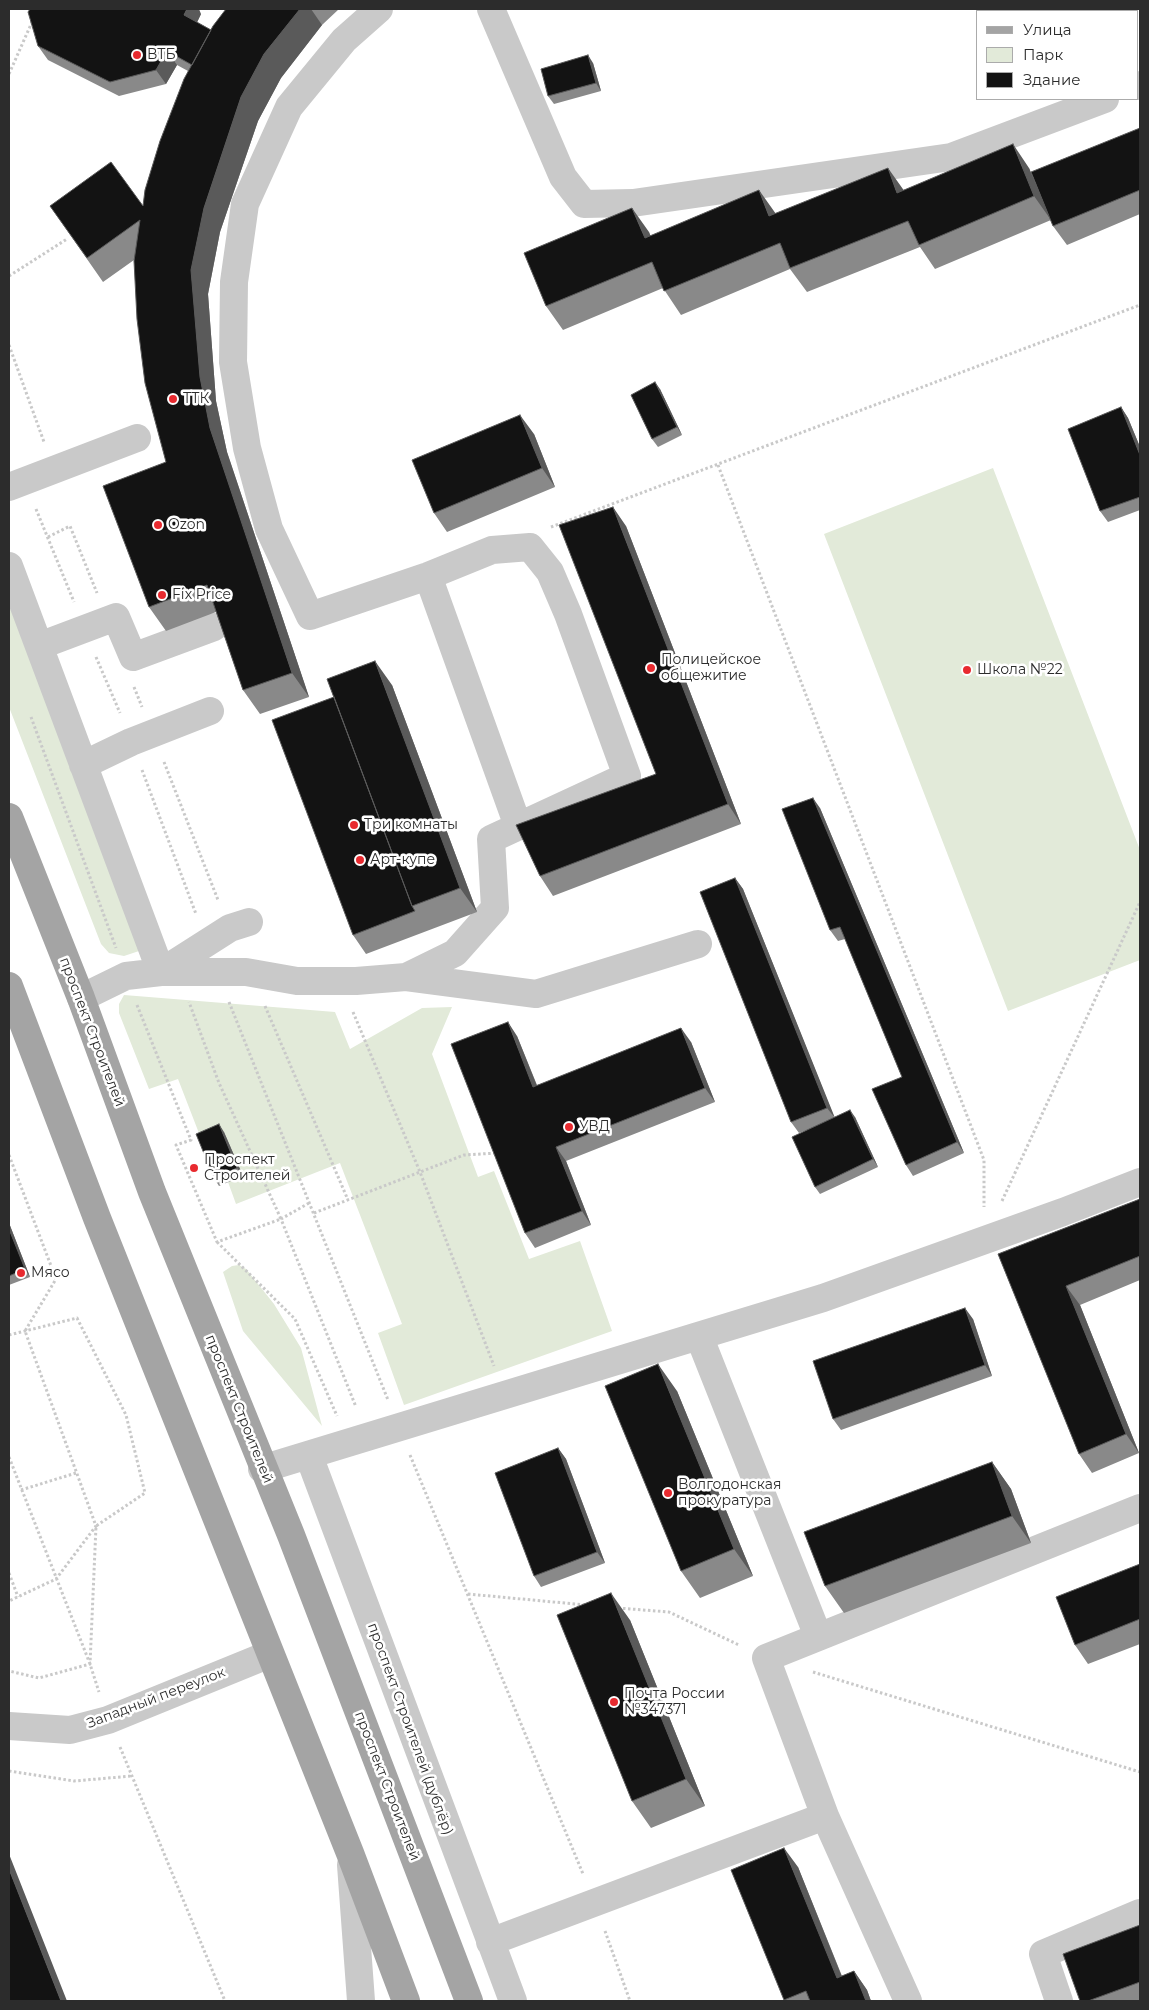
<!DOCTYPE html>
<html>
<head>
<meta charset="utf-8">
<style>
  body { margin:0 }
  #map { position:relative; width:1149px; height:2010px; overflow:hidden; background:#fff; font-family:Montserrat,sans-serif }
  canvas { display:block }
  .frame { position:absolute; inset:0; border:10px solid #2c2c2c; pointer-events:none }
  .legend { position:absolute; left:976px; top:10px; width:162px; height:90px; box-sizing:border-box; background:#fff; border:1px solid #ababab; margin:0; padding:6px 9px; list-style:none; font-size:15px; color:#2c2c2c }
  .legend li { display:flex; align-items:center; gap:10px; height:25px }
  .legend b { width:25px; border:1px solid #ababab }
</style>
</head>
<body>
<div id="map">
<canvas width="1149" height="2010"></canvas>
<div class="frame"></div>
<ul class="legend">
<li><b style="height:6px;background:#a4a4a4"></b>Улица</li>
<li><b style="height:14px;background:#e2ead9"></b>Парк</li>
<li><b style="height:14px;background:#131313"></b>Здание</li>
</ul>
</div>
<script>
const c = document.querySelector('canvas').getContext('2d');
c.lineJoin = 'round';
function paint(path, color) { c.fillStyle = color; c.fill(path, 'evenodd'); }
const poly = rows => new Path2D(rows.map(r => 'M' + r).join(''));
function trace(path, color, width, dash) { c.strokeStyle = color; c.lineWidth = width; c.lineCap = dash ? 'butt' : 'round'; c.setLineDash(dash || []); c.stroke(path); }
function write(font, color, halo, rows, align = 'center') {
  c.font = font + ' Montserrat,sans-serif'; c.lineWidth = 5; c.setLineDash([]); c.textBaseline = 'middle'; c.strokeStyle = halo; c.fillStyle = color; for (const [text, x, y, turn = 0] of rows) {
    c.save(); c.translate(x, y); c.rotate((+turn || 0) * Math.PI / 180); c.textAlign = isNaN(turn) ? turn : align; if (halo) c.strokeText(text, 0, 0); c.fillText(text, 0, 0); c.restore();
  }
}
const green = poly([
  [993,468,1140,850,1140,960,1008,1011,824,534],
  [9,591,139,951,124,956,109,953,101,944,9,707],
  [124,995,335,1012,350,1049,422,1008,452,1007,432,1054,478,1177,494,1171,529,1259,580,1241,612,1331,404,1405,378,1333,402,1324,340,1163,236,1204,228,1182,242,1176,224,1132,202,1141,178,1079,149,1089,119,1013,119,1004],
  [239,1265,246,1269,274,1304,301,1348,322,1426,243,1331,223,1272,232,1266]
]);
const path = poly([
  [9,74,32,22],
  [9,276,67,239],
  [9,345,44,442],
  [718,465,984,1160,984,1207],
  [36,509,74,602],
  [551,527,1140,305],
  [48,537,70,526,97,593],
  [96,657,120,713],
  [134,687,142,707],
  [31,717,116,948],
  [164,762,218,900],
  [142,770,196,914],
  [229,1002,388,1400],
  [137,1005,191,1140,176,1145,217,1242,281,1219,219,1083,189,1002],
  [265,1006,348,1200],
  [353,1012,420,1172,494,1366],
  [9,1155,56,1279,25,1331,96,1526,56,1579,9,1601],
  [1002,1201,1140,902],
  [309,1203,281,1219,356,1407],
  [314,1213,464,1155,497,1153],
  [217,1242,295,1319,337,1416],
  [9,1335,77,1318,126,1415,145,1493,96,1526,90,1664,39,1678,9,1671],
  [410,1455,583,1874],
  [9,1457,90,1664,99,1692],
  [21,1490,76,1473],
  [9,1573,18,1597],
  [468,1594,586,1605],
  [618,1608,669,1612,739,1645],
  [813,1672,1140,1772],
  [120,1747,225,2001],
  [9,1771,74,1781,132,1776],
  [605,1931,630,2001]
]);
const minor = poly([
  [491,9,563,177,584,204,633,203,951,157,1105,99],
  [1138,86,1140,85],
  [9,487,137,438],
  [9,566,161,972],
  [428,576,518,826],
  [39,646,116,617,133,657,214,627],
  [83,765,131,742,210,711],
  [161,972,230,928,249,922],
  [406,977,536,994,698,944],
  [81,998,126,976,161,972,246,972,297,981,356,981,406,977,455,953,495,908,491,839,627,776,568,614,550,572,530,547,492,550,428,576,310,616,269,529,247,448,233,362,234,282,245,204,289,107,344,40,379,9],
  [699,1336,818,1636],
  [309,1456,513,2001],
  [262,1469,823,1298,1063,1212,1140,1182],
  [9,1726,70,1730,108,1720,270,1654],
  [825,1816,908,2001],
  [351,1865,361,2001],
  [490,1942,825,1816,766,1658,1140,1508],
  [1059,2001,1043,1954,1140,1913]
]);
const major = poly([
  [9,817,81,998,152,1192,291,1535,469,2001],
  [9,986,97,1218,350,1853,406,2001]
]);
const wall = poly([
  [226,9,339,9,322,25,281,78,258,121,220,232,208,294,216,401,227,452,309,697,260,714,243,690,216,612,166,631,149,607,166,462,134,260,103,282,50,206,143,206,188,71,177,65,166,84,119,96,48,60,38,46,201,14,197,22,211,30],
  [593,63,601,91,554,104,548,96],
  [1140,128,1140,214,1067,245,1053,226],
  [1029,168,1051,220,935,269,920,247,807,292,790,269,681,315,663,288,563,330,546,306,649,232,650,236,903,190],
  [660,389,682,435,658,447,652,439],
  [1121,407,1128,418,1140,447,1140,510,1108,522,1100,511],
  [534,434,555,487,447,532,434,513],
  [626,526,741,824,553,896,540,876,656,774],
  [392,685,477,912,366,954,353,935],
  [820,808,964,1153,913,1176,906,1165,902,1077,845,939,838,941,830,930],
  [735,878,743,889,834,1117,855,1117,878,1167,820,1194,815,1187,807,1130,799,1133,791,1122],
  [517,1036,537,1085,691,1042,715,1102,566,1161,591,1225,535,1248,525,1233],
  [224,1132,243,1176,219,1186,214,1178],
  [1140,1199,1140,1280,1080,1305,1139,1453,1092,1473,1079,1454,998,1254],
  [9,1223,30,1277,9,1285],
  [973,1319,992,1376,841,1430,833,1419],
  [677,1391,753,1576,700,1598,681,1571],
  [558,1448,566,1459,605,1563,541,1587,534,1576],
  [992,1462,1011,1489,1031,1543,844,1613,825,1586],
  [1140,1564,1140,1644,1088,1664,1075,1645],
  [630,1620,705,1806,651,1828,632,1801],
  [798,1867,842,1976,854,1971,867,1990,871,2001,785,2001,784,2000],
  [1140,1925,1140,2001,1080,2001]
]);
const shadedWall = poly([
  [187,9,199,9,201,14,194,29,184,15],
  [300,9,311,9,322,25,281,78,258,121,220,232,208,294,216,401,227,452,309,697,292,673,210,428,200,377,191,270,204,208,241,97,264,54],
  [167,51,177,65,166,84,156,70],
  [588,55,593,63,601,91,596,83],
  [1013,144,1029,168,1051,220,1034,196],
  [888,168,905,192,897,193],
  [759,190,776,214,769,216],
  [632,208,649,232,661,262,645,238],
  [655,382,660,389,682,435,677,427],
  [1121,407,1128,418,1140,447,1140,455],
  [520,415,534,434,555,487,542,468],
  [613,507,626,526,741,824,728,804],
  [375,661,392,685,477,912,460,888],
  [813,798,820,808,964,1153,957,1142],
  [735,878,743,889,835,1118,827,1108],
  [508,1022,517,1036,543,1101,533,1087],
  [681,1028,691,1042,715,1102,705,1088],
  [850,1110,855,1117,878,1167,873,1159],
  [219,1124,224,1132,243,1176,237,1168],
  [556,1147,566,1161,591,1225,582,1211],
  [9,1223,30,1277,25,1269,9,1229],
  [1066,1286,1080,1305,1139,1453,1126,1434],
  [965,1308,973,1319,992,1376,985,1365],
  [658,1364,677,1391,753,1576,734,1549],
  [558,1448,566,1459,605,1563,597,1552],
  [992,1462,1011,1489,1031,1543,1012,1516],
  [611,1593,630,1620,705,1806,686,1779],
  [784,1848,798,1867,850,1997,837,1978],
  [9,1854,67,2001,61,2001,9,1869],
  [854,1971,867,1990,871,2001,866,2001]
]);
const building = poly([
  [30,9,187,9,184,15,211,30,192,65,167,51,156,70,110,82,38,46,28,12,30,9],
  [226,9,300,9,264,54,241,97,204,208,191,270,200,377,210,428,292,673,243,690,207,585,149,607,103,486,166,462,145,383,137,319,134,261,140,220,87,258,50,206,111,162,143,206,145,190,160,141,184,79,213,26,226,9],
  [588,55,596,83,548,96,541,69,588,55],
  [1140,128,1140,190,1053,226,1031,172,1140,128],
  [1013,144,1034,196,919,245,908,221,790,268,780,243,664,291,652,262,546,306,524,253,632,208,645,238,759,190,769,216,888,168,897,193,1013,144],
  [655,382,677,427,652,439,631,395,655,382],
  [1121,407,1140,455,1140,497,1100,511,1068,429,1121,407],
  [520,415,542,468,434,513,412,460,520,415],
  [613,507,728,804,540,876,516,825,656,774,559,525,613,507],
  [375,661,460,888,412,906,327,679,375,661],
  [334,697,412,906,415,911,353,935,272,720,334,697],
  [813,798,957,1142,906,1165,872,1089,902,1077,840,927,830,930,782,809,813,798],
  [735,878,827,1108,791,1122,700,892,735,878],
  [508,1022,533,1087,681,1028,705,1088,556,1147,582,1211,525,1233,451,1044,508,1022],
  [850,1110,873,1159,815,1187,792,1137,850,1110],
  [219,1124,237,1168,214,1178,196,1134,219,1124],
  [1140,1199,1140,1256,1066,1286,1126,1434,1079,1454,998,1254,1140,1199],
  [9,1229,25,1269,9,1276,9,1229],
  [965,1308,985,1365,833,1419,813,1361,965,1308],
  [658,1364,734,1549,681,1571,605,1386,658,1364],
  [558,1448,597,1552,534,1576,495,1473,558,1448],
  [992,1462,1012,1516,825,1586,804,1532,992,1462],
  [1140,1564,1140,1619,1075,1645,1056,1597,1140,1564],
  [611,1593,686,1779,632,1801,557,1615,611,1593],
  [784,1848,837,1978,854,1971,866,2001,810,2001,806,1991,784,2000,731,1870,784,1848],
  [9,1869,61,2001,9,2001,9,1869],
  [1140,1925,1140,1982,1088,2001,1080,2001,1063,1954,1140,1925]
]);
const markers = [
  [137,55,5,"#e82a2f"],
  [173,399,5,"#e82a2f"],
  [158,525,5,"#e82a2f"],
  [162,595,5,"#e82a2f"],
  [651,668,5,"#e82a2f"],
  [967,670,5,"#e82a2f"],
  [354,825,5,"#e82a2f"],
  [360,860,5,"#e82a2f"],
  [569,1127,5,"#e82a2f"],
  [194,1168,5,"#e82a2f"],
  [21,1273,5,"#e82a2f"],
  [668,1493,5,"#e82a2f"],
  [614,1702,5,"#e82a2f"]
];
const poiNames = [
  ["ВТБ",147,55],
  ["ТТК",183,399],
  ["Ozon",168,525],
  ["Fix Price",172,595],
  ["Полицейское",661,660],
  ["общежитие",661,676],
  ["Школа №22",977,670],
  ["Три комнаты",364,825],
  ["Арт-купе",370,860],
  ["УВД",579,1127],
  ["Проспект",204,1160],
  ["Строителей",204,1176],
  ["Мясо",31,1273],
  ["Волгодонская",678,1485],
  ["прокуратура",678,1501],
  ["Почта России",624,1694],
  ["№347371",624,1710]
];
const streetNames = [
  ["проспект Строителей",92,1032,69],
  ["проспект Строителей",239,1409,68],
  ["Западный переулок",156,1698,-21],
  ["проспект Строителей (дублёр)",410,1729,70],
  ["проспект Строителей",387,1786,69]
];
paint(green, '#e2ead9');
trace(path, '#c9c9c9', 3, [2.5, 2.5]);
trace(minor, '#c9c9c9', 28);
trace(major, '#a4a4a4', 28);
paint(wall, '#898989');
paint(shadedWall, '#5a5a5a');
paint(building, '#131313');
trace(building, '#5a5a5a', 1);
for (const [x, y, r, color] of markers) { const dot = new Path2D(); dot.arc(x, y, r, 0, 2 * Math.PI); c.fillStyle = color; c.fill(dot); trace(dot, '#fff', 2); }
write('14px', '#2c2c2c', '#fff', poiNames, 'left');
write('14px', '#2c2c2c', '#fff', streetNames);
</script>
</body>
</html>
